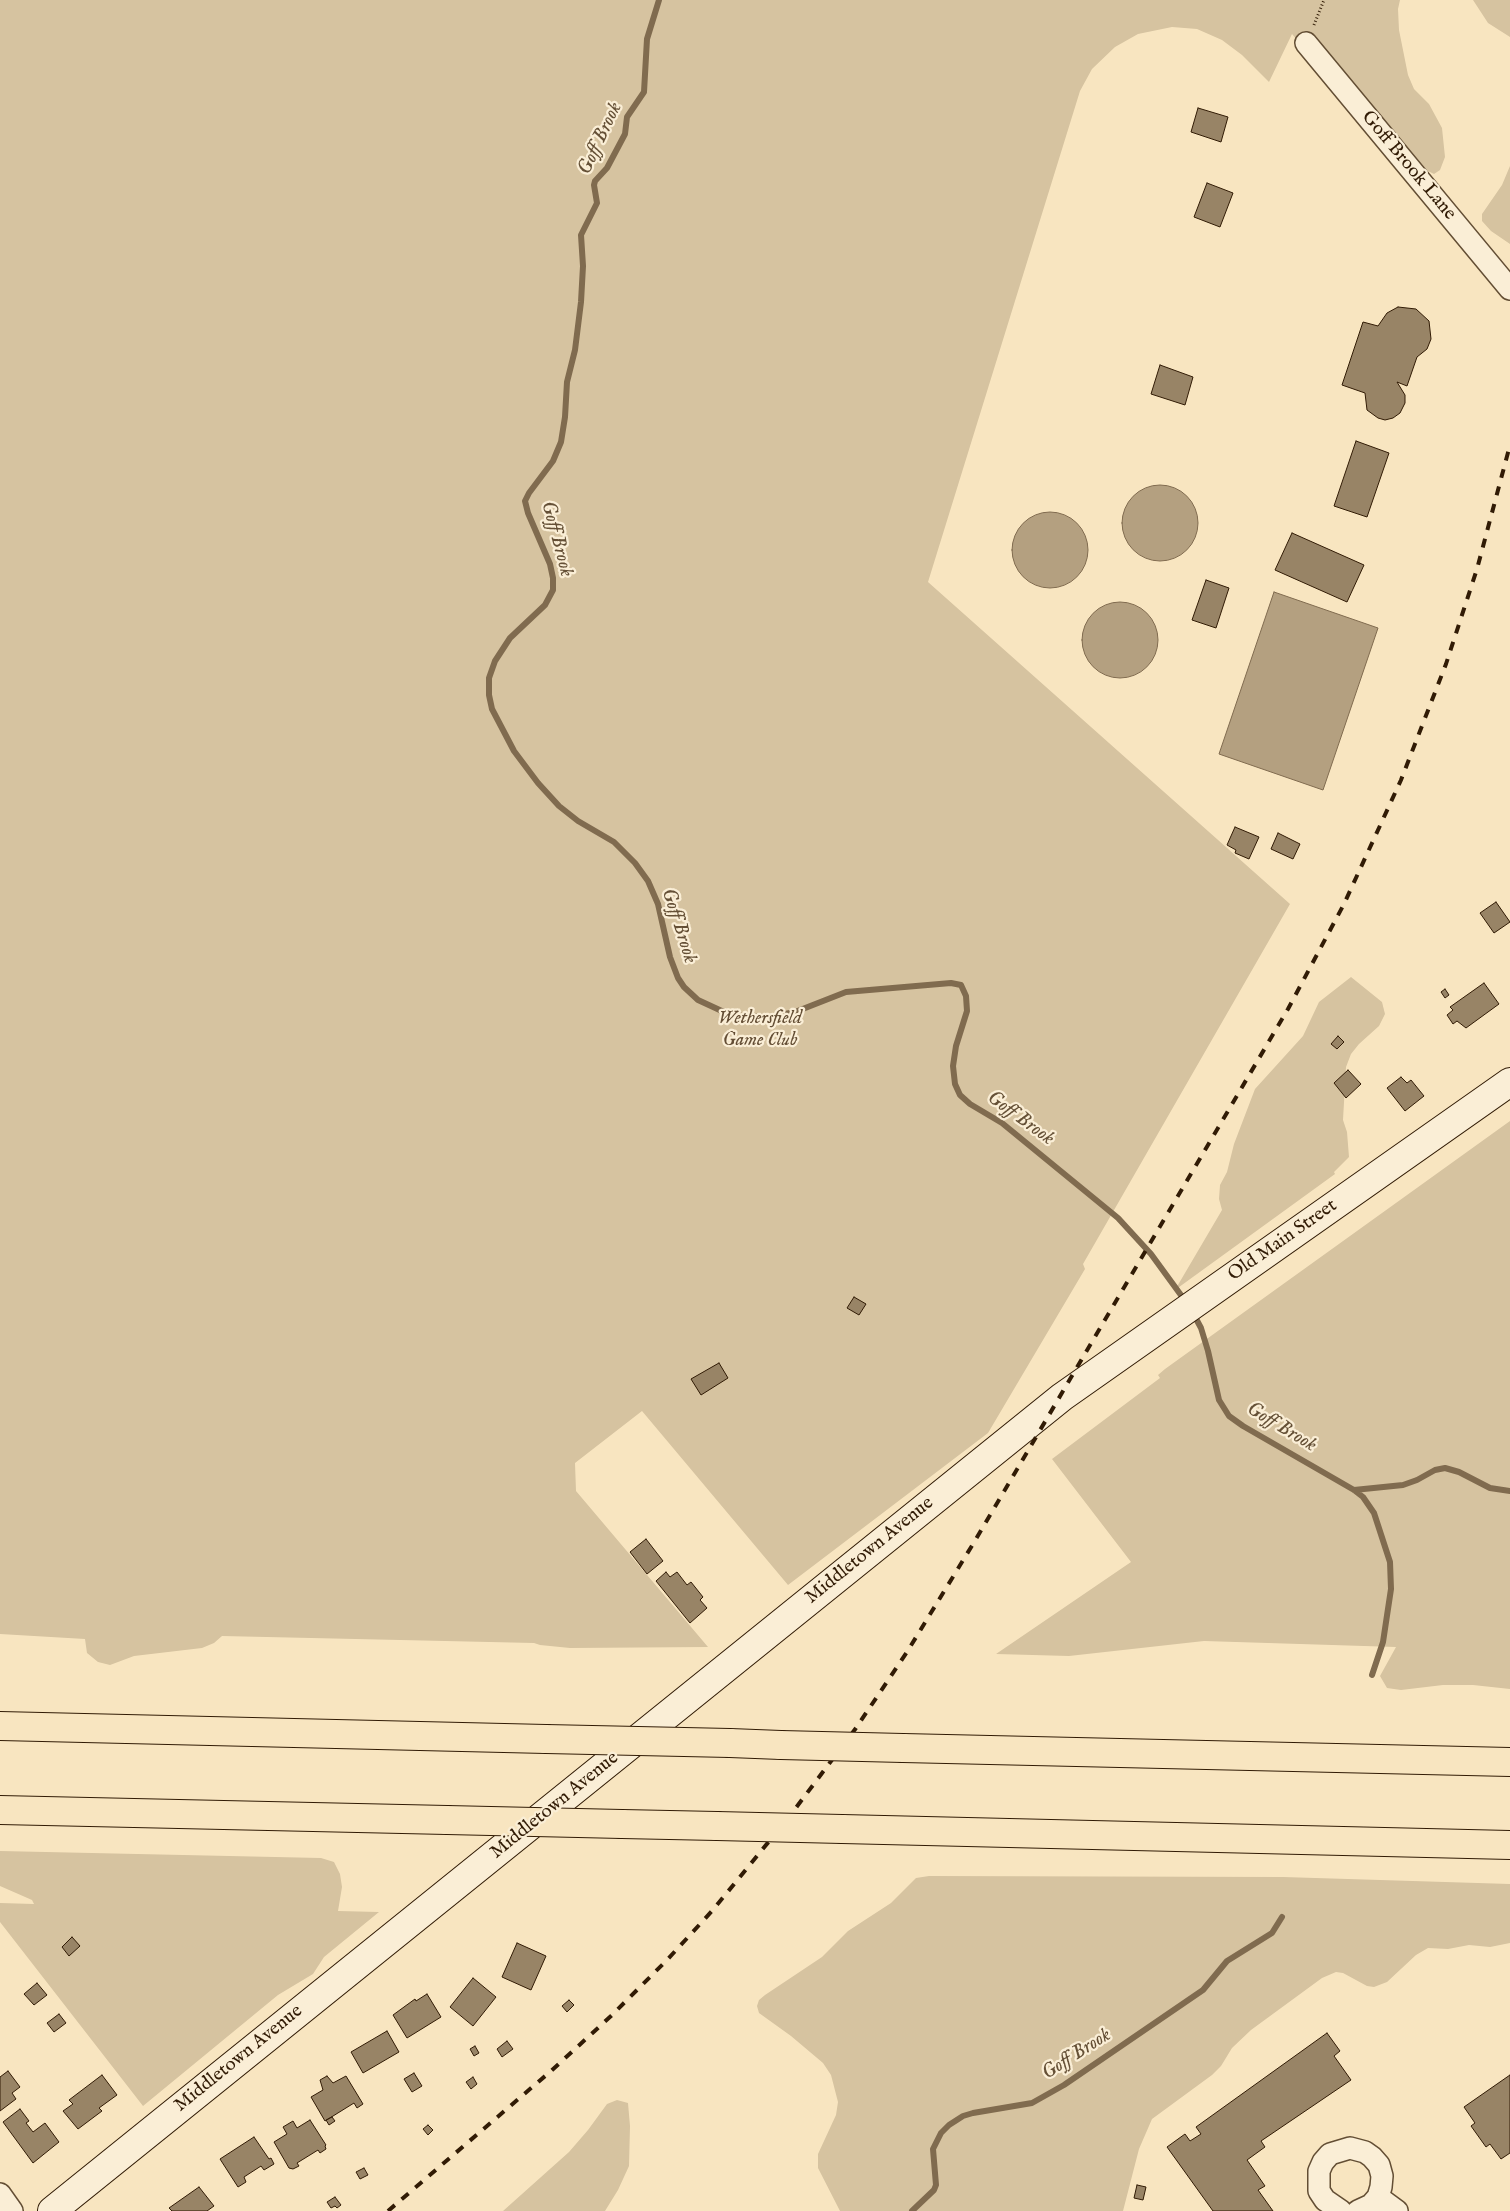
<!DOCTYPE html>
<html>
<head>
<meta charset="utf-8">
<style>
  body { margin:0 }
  canvas { display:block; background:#f8e5c0 }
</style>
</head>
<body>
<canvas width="1510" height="2211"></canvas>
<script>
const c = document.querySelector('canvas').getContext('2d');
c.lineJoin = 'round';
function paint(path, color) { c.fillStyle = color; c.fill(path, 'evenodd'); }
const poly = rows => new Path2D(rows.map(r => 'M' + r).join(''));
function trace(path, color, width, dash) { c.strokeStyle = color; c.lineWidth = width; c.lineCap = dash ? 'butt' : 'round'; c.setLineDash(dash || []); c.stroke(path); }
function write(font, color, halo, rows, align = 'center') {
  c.font = font + ' "IM FELL English",serif'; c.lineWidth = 4.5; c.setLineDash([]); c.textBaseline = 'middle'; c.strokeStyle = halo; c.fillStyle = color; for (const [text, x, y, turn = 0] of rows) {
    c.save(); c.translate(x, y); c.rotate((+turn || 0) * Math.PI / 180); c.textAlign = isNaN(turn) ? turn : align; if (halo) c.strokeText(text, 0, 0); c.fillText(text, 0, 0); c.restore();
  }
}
const green = poly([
  [0,0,1400,0,1398,9,1399,30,1408,75,1414,89,1429,104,1442,128,1445,157,1440,170,1434,174,1428,171,1365,103,1331,80,1292,34,1269,82,1242,55,1222,40,1197,29,1172,27,1138,34,1115,47,1092,69,1080,91,928,582,1290,904,1083,1264,1085,1269,988,1433,788,1585,642,1411,575,1463,576,1491,708,1647,570,1648,540,1645,534,1643,222,1636,214,1643,202,1648,134,1656,110,1665,98,1662,87,1653,85,1639,0,1634],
  [1473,0,1510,0,1510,37,1488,23],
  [1510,166,1510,244,1491,231,1482,221,1482,214,1502,185],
  [1351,977,1382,1002,1385,1014,1379,1026,1359,1044,1351,1054,1346,1067,1343,1120,1347,1132,1349,1157,1334,1172,1335,1174,1175,1290,1222,1210,1219,1199,1220,1185,1227,1172,1234,1144,1255,1089,1303,1036,1319,1002],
  [1510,1121,1510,1689,1473,1685,1443,1685,1401,1690,1387,1688,1380,1676,1396,1647,1204,1641,1069,1656,996,1654,1131,1562,1052,1459,1160,1378,1158,1375,1165,1369],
  [0,1851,321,1858,334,1862,340,1874,342,1887,338,1911,379,1912,324,1957,313,1974,278,1995,143,2106,0,1922,0,1903,34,1904,32,1900,0,1886],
  [929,1876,1283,1877,1510,1884,1510,1943,1490,1947,1469,1945,1448,1949,1428,1948,1416,1955,1387,1982,1374,1987,1367,1986,1343,1973,1336,1972,1322,1978,1251,2030,1232,2048,1221,2066,1212,2075,1152,2119,1139,2149,1123,2211,840,2211,818,2168,818,2154,836,2115,838,2102,831,2075,823,2063,791,2036,759,2013,757,2006,759,2000,765,1995,822,1957,848,1931,891,1903,916,1878],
  [617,2100,628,2103,630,2126,629,2166,618,2190,605,2211,503,2211,569,2152,588,2130,607,2104]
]);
const water = poly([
  '1122 523a38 38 0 1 1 76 0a38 38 0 1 1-76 0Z',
  '1012 550a38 38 0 1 1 76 0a38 38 0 1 1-76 0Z',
  [1274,592,1378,628,1323,790,1219,754,1274,592],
  '1082 640a38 38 0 1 1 76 0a38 38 0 1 1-76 0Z'
]);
const stream = poly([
  [659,0,647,39,644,92,627,117,625,134,607,168,595,181,594,185,597,203,581,235,583,266,581,302,575,350,567,382,565,417,561,442,553,461,529,493,525,501,528,513,550,564,553,578,553,590,545,605,510,638,495,661,489,678,489,695,492,709,514,751,538,783,559,806,578,821,614,842,635,863,648,881,658,904,670,957,678,978,684,987,698,1000,724,1012,742,1016,770,1017,795,1012,846,992,951,983,961,985,966,996,967,1011,956,1046,953,1066,955,1084,960,1095,970,1104,1002,1123,1118,1218,1151,1254,1186,1302],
  [1193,1313,1201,1328,1208,1351,1219,1400,1229,1416,1243,1426,1354,1490,1363,1497,1374,1513,1390,1562,1391,1589,1383,1642,1372,1675],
  [1354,1490,1403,1485,1417,1480,1435,1470,1445,1468,1459,1472,1490,1488,1510,1491],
  [912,2211,934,2190,936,2185,933,2149,941,2133,949,2125,963,2116,973,2113,1032,2103,1064,2085,1203,1990,1227,1961,1272,1933,1282,1917]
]);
const building = poly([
  [1198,108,1228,117,1221,142,1191,132,1198,108],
  [1207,183,1233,193,1220,227,1194,217,1207,183],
  [1398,307,1416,309,1429,321,1431,339,1427,349,1417,357,1407,386,1397,382,1405,395,1405,403,1400,413,1393,418,1385,420,1378,418,1367,410,1365,393,1342,385,1363,322,1378,326,1387,313,1398,307],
  [1160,365,1193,377,1185,405,1151,394,1160,365],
  [1356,441,1389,453,1367,517,1334,506,1356,441],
  [1292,533,1364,565,1347,602,1275,570,1292,533],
  [1206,580,1229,588,1216,628,1192,620,1206,580],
  [1235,827,1259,837,1249,859,1235,853,1236,850,1227,845,1235,827],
  [1278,833,1300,844,1293,859,1271,849,1278,833],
  [1496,902,1510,922,1494,933,1480,913,1496,902],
  [1484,983,1499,1004,1466,1028,1457,1021,1453,1024,1447,1015,1453,1010,1450,1007,1484,983],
  [1445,989,1449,995,1445,998,1441,992,1445,989],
  [1338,1036,1344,1042,1337,1049,1331,1044,1338,1036],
  [1348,1070,1361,1084,1346,1098,1334,1083,1348,1070],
  [1401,1077,1407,1083,1411,1080,1424,1096,1405,1111,1387,1088,1401,1077],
  [854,1297,866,1304,859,1315,847,1308,854,1297],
  [719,1363,728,1378,701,1395,691,1379,719,1363],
  [646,1539,663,1561,647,1574,630,1552,646,1539],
  [666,1572,670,1577,677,1572,687,1585,691,1582,703,1597,700,1600,707,1608,690,1623,656,1581,666,1572],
  [72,1937,80,1946,69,1956,62,1947,72,1937],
  [517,1943,546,1956,531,1990,502,1977,517,1943],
  [473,1978,496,1997,473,2026,450,2007,473,1978],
  [37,1983,47,1995,34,2005,24,1994,37,1983],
  [427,1994,441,2017,407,2038,393,2015,415,1999,416,2001,427,1994],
  [569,2000,574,2005,567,2012,562,2006,569,2000],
  [59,2014,66,2023,54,2032,47,2023,59,2014],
  [387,2031,399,2052,363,2073,351,2052,387,2031],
  [1327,2033,1340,2051,1334,2056,1351,2080,1261,2141,1265,2147,1247,2160,1265,2186,1258,2190,1273,2211,1213,2211,1167,2147,1185,2134,1190,2141,1201,2134,1196,2127,1327,2033],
  [507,2041,513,2049,502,2057,497,2049,507,2041],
  [475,2046,479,2053,474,2056,470,2049,475,2046],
  [8,2071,20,2087,12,2093,16,2099,0,2111,0,2077,8,2071],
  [414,2073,422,2086,412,2092,404,2079,414,2073],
  [102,2075,117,2095,99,2108,102,2111,78,2129,63,2111,73,2104,69,2100,102,2075],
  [1510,2075,1510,2153,1501,2159,1490,2144,1486,2147,1471,2126,1475,2123,1464,2107,1510,2075],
  [327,2076,333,2083,346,2076,363,2104,357,2108,354,2103,325,2121,311,2097,323,2090,320,2080,327,2076],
  [473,2077,477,2084,471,2089,466,2082,473,2077],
  [20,2109,29,2121,26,2123,33,2132,45,2123,59,2142,33,2163,3,2122,20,2109],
  [332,2117,335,2121,329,2125,326,2120,332,2117],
  [310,2120,326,2145,325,2146,326,2149,320,2153,318,2150,297,2163,299,2166,293,2169,289,2168,274,2142,287,2134,283,2127,293,2121,297,2128,310,2120],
  [428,2125,433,2130,428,2135,423,2129,428,2125],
  [254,2137,269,2159,271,2158,274,2164,264,2170,261,2166,244,2177,246,2182,238,2187,220,2159,254,2137],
  [364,2168,368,2175,360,2179,356,2172,364,2168],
  [1137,2185,1146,2187,1143,2200,1134,2198,1137,2185],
  [199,2187,214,2206,207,2211,172,2211,169,2208,199,2187],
  [335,2197,341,2205,337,2208,335,2206,331,2208,327,2202,335,2197]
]);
const path = poly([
  [1314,25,1324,0]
]);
const street = poly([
  [1306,43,1510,289],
  [0,2194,12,2211],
  [1378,2197,1397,2211],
  [1341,2211,1325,2200,1319,2191,1319,2171,1323,2162,1330,2154,1350,2148,1365,2152,1372,2157,1379,2165,1382,2176,1381,2187,1378,2197,1371,2205,1358,2211]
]);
const secondary = poly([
  [52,2211,1062,1397,1510,1082]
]);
const highway = poly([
  [0,1726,546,1739],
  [730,1743,781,1745],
  [903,1748,1510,1762],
  [0,1810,447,1820],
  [622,1824,717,1826],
  [842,1829,1510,1845]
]);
const rail = poly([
  [388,2211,551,2071,611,2016,667,1960,712,1911,789,1817,856,1728,907,1652,973,1544,1288,1009,1344,904,1401,780,1446,664,1477,569,1510,445]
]);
const highwayBridge = poly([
  [546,1739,730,1743],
  [781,1745,903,1748],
  [447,1820,622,1824],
  [717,1826,842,1829]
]);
const streetNames = [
  ["Goff Brook Lane",1408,166,50],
  ["Old Main Street",1283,1241,-35],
  ["Middletown Avenue",870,1551,-39],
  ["Middletown Avenue",555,1806,-39],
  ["Middletown Avenue",239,2059,-39]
];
const parkNames = [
  ["Wethersfield",760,1019],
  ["Game Club",760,1041]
];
const waterNames = [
  ["Goff Brook",601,139,-65],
  ["Goff Brook",556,539,75],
  ["Goff Brook",678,926,72],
  ["Goff Brook",1020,1119,36],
  ["Goff Brook",1281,1428,31],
  ["Goff Brook",1077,2055,-33]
];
paint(green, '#d6c3a0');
paint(water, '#b4a080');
trace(water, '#806b4f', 1);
trace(stream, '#806b4f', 6);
paint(building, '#988466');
trace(building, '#311b05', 1);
trace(street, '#634e34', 24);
trace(secondary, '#311b05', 30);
trace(highway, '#311b05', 30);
trace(path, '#311b05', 3, [1, 2.5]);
trace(street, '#faeed6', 21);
trace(secondary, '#faeed6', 28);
trace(highway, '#f8e5c0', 28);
trace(rail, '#311b05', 4, [9, 9]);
trace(highwayBridge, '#311b05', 30, []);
trace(highwayBridge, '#f8e5c0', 28);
write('19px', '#311b05', '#faeed6', streetNames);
write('italic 19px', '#634d34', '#faeed6', parkNames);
write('italic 20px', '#655036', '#faeed6', waterNames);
</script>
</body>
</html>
